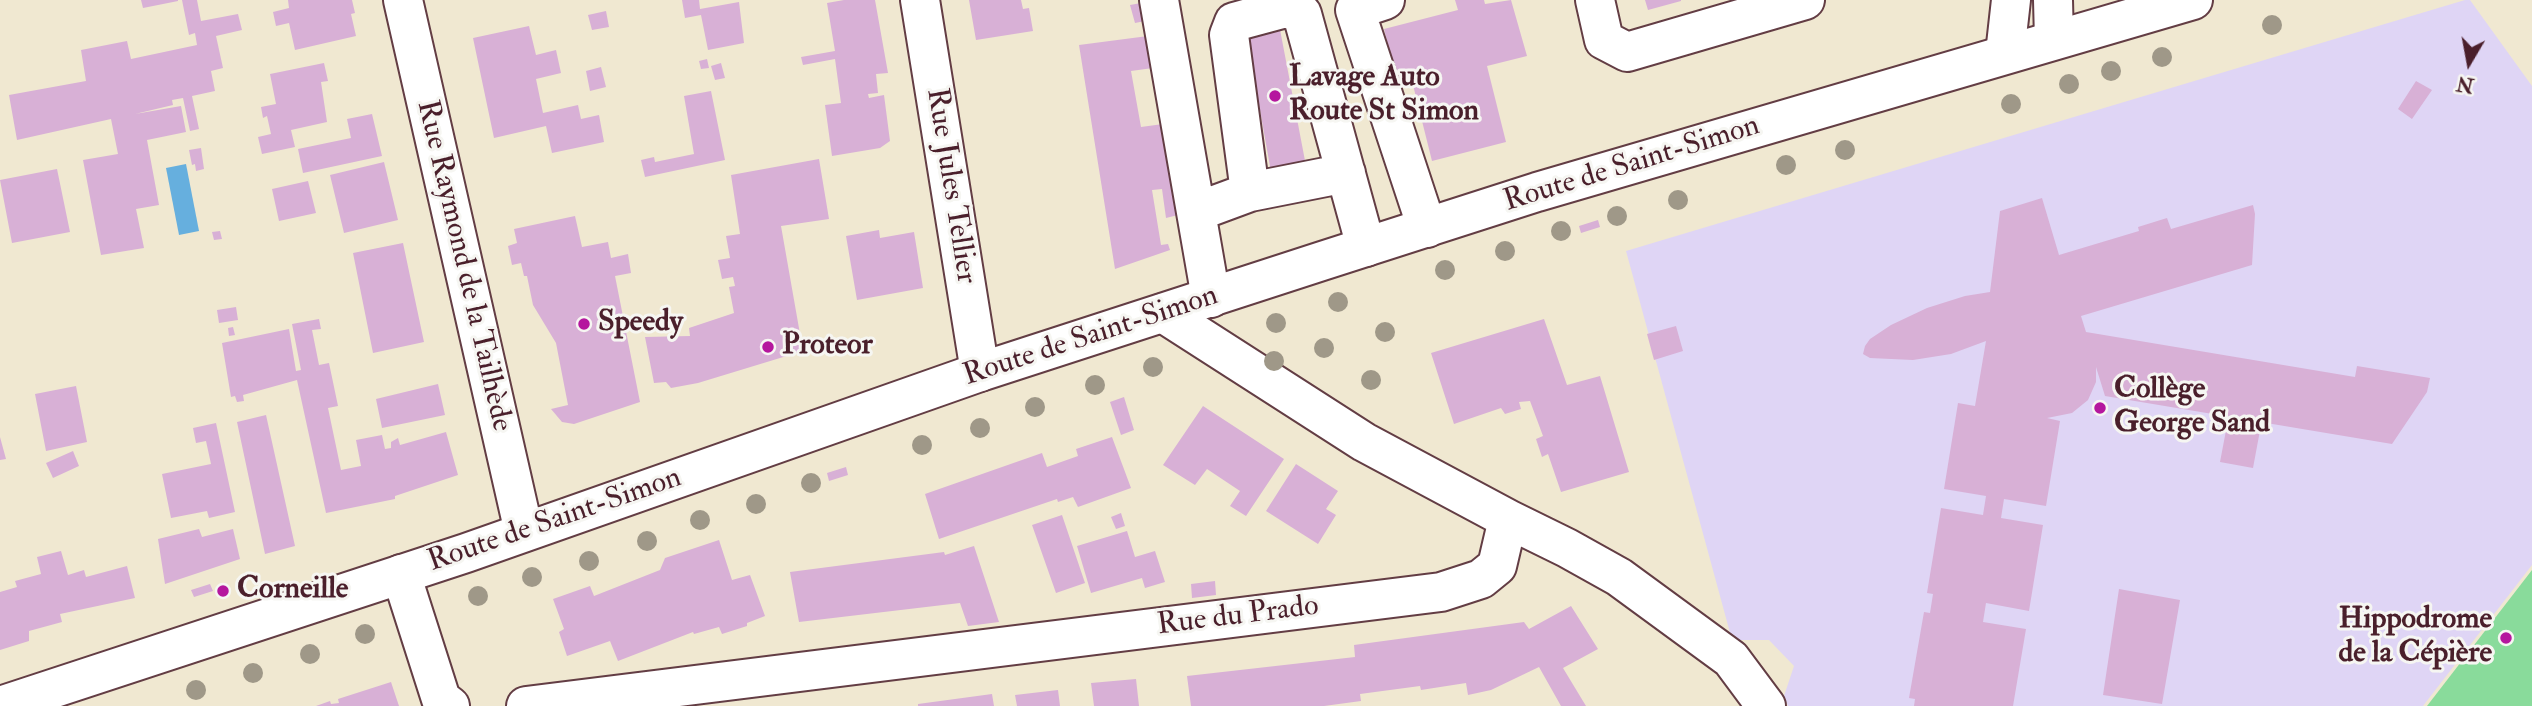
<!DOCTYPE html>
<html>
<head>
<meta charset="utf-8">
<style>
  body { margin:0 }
  #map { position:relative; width:2532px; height:706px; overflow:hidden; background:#f0e8d1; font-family:"IM FELL Double Pica",serif }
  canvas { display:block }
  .north { position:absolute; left:2434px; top:28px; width:70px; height:70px; -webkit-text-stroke:5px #f6f6f2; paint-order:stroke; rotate:190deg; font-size:19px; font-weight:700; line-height:28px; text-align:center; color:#4a1f2b }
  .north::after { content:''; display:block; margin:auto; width:24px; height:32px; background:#4a1f2b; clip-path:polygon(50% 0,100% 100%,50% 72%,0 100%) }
</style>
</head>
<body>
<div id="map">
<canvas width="2532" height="706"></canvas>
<div class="north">N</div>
</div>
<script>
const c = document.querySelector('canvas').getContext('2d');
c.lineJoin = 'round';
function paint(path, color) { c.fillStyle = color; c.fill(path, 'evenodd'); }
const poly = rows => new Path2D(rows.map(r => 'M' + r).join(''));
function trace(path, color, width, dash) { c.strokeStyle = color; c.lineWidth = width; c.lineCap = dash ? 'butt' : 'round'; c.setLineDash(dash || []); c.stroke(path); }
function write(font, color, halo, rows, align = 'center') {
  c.font = font + ' "IM FELL Double Pica",serif'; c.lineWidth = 6; c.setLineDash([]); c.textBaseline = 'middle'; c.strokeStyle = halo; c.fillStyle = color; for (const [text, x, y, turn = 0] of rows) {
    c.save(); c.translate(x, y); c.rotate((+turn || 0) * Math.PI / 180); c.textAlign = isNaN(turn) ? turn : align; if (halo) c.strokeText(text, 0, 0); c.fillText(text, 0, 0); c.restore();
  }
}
const built = poly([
  [2465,0,2470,0,2532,86,2532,565,2423,706,1788,706,1784,696,1794,666,1769,640,1732,640,1626,251]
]);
const green = poly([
  [2532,570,2532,706,2427,706]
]);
const water = poly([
  [186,164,199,231,179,235,166,168]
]);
const building = poly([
  [141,0,178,0,178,1,143,8],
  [182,0,197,0,201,21,238,14,242,30,216,36,223,68,211,71,215,91,192,96,199,129,190,131,183,98,172,100,173,105,135,114,181,106,186,132,147,140,159,205,136,209,144,248,101,255,83,160,118,154,111,119,17,140,9,95,86,81,81,50,127,41,131,59,197,45,195,33,189,35],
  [288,0,352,0,355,13,351,14,356,36,295,50,289,23,276,26,273,12,289,8],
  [682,0,699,0,700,9,739,2,744,43,708,50,701,15,685,18],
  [844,0,875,0,888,73,876,74,878,93,868,94,869,98,884,95,890,141,880,148,832,156,825,105,841,103,835,59,803,65,801,57,835,51,827,3],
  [969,0,1021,0,1023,9,1029,8,1033,31,976,40],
  [1455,0,1484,0,1485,4,1511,0,1527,56,1487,66,1506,142,1432,161,1413,85,1399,89,1384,29,1458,10],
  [1645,0,1681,0,1681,1,1648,10],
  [1141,3,1145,21,1135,23,1130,5],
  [606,11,609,27,592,30,588,15],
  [1278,19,1306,166,1271,172,1245,26],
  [529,26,536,55,556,50,561,73,536,79,543,113,578,105,581,119,599,115,604,142,552,153,546,126,494,138,473,38],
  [1148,36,1153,68,1131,71,1141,127,1163,124,1178,215,1166,218,1162,189,1152,190,1161,245,1168,244,1170,250,1115,269,1079,45],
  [707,59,709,68,701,69,699,61],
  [324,63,328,81,321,82,327,122,291,130,295,147,262,154,258,137,271,134,267,116,263,118,261,107,276,104,270,74],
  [721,63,725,78,715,80,711,66],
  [601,67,606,87,590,91,586,71],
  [2416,81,2432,90,2412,119,2398,109],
  [711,91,725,160,645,177,641,160,654,157,655,162,694,154,684,96],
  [372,114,382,156,303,173,298,149,351,138,347,119],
  [201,148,204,169,196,171,195,164,192,165,189,150],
  [819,159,829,219,781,226,803,351,698,383,671,388,666,382,654,383,645,337,690,336,689,328,734,313,729,287,735,286,733,277,722,279,718,260,730,258,726,236,740,234,731,175],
  [384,162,398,220,344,233,330,175],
  [57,169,70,232,12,243,0,180],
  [308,181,316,213,279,221,272,189],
  [2042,198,2059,255,2139,231,2138,227,2167,218,2171,229,2253,205,2255,214,2252,265,2081,316,2086,332,2355,377,2357,366,2430,378,2427,392,2392,444,2105,396,2096,367,2096,382,2088,400,2072,413,2047,418,2060,421,2046,506,2004,499,2001,518,2043,525,2029,611,1986,603,1983,622,2026,629,2013,706,1914,706,1915,699,1909,698,1924,612,1930,613,1933,594,1927,593,1941,508,1983,515,1986,496,1944,489,1958,403,1975,406,1986,341,1951,354,1913,360,1870,358,1863,354,1865,346,1870,339,1891,325,1927,308,1965,296,1990,292,2000,211],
  [575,216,582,247,608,242,611,258,628,254,631,273,615,276,640,402,574,424,562,422,551,409,568,405,556,343,533,305,527,276,524,276,521,263,512,265,508,246,517,243,514,229],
  [1598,220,1600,227,1581,233,1579,226],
  [879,230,880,238,914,232,923,288,857,300,846,236],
  [220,231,222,239,214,240,212,232],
  [403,243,424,342,373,353,353,253],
  [236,307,238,320,219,323,217,310],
  [319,319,321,329,312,330,319,365,329,363,338,406,328,408,341,470,361,466,356,440,382,435,385,449,391,448,391,442,398,438,400,445,446,432,458,475,395,496,395,499,326,513,297,380,243,395,244,401,237,402,235,396,231,397,222,343,289,329,296,371,301,370,292,324],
  [1544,319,1567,385,1600,376,1629,472,1561,492,1548,454,1542,457,1536,439,1543,436,1530,401,1519,402,1521,409,1505,414,1501,408,1454,424,1431,353],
  [1676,326,1683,351,1654,360,1647,334],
  [233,327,235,335,229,336,228,328],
  [438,384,445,415,382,428,376,399],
  [76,386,87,442,46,451,35,394],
  [1124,397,1134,430,1121,435,1110,402],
  [1203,406,1284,459,1246,516,1230,506,1240,491,1207,469,1195,485,1163,465],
  [266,415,295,546,265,554,237,422],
  [2228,420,2261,425,2253,468,2220,462],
  [216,423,235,512,209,518,207,511,171,518,162,474,211,464,206,441,196,443,193,428],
  [0,437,6,459,0,460],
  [1112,437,1131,488,1078,507,1073,497,1058,502,1057,499,939,539,925,494,1042,453,1047,467,1078,456,1076,449],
  [73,451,79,466,53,478,46,463],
  [1296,464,1338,491,1326,509,1336,515,1318,544,1266,511],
  [846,467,848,475,829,481,827,473],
  [1121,513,1125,526,1116,529,1111,517],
  [1062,515,1085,583,1056,593,1032,525],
  [199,529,202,537,233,529,240,559,165,584,158,539],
  [1127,531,1135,557,1155,551,1165,582,1145,588,1142,578,1091,593,1077,546],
  [719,540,732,580,750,575,765,616,747,623,747,626,722,634,719,627,694,634,693,632,618,661,610,641,567,656,559,632,564,629,553,599,590,586,594,596,660,570,665,558],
  [974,546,999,622,968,626,960,603,799,622,790,572,944,552,945,555],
  [61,551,68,575,84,570,86,577,127,566,135,598,60,614,62,622,29,631,29,641,0,650,0,592,17,587,15,581,41,574,37,557],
  [1215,581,1216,595,1192,598,1191,584],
  [210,584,213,591,194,597,191,590],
  [2119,589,2180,600,2162,704,2103,695],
  [1571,606,1598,649,1563,668,1586,706,1561,706,1539,667,1491,690,1468,695,1466,683,1421,690,1420,686,1360,694,1361,701,1324,706,1191,706,1187,676,1355,657,1354,645,1524,622,1529,629],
  [1136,679,1139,706,1094,706,1091,683],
  [391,682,399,706,316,706,330,701,331,704,339,703,338,699],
  [1058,690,1060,706,1017,706,1015,695],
  [992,694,994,706,918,706,918,704]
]);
const minor = poly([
  [403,0,524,532],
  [920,0,980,372],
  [1159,0,1211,298],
  [1385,0,1355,10,1427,228],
  [1595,0,1604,40,1627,52,1805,0],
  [2053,0,2054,40],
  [2005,54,2011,0],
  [1250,192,1346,173],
  [1196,212,1250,192,1229,35,1234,22,1286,8,1302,14,1366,247],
  [1508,519,1567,548,1619,577,1731,659,1766,706],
  [401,574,441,699,450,706],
  [526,706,1441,592,1481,579,1497,566,1508,519,1364,442,1163,313]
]);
const major = poly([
  [0,706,466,553,980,372,1322,261,1537,192,2193,0]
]);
const trees = [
  [2272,25],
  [2162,57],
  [2111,71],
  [2069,84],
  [2011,104],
  [1845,150],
  [1786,165],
  [1678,200],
  [1617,216],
  [1561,231],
  [1505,251],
  [1445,270],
  [1338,302],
  [1276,323],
  [1385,332],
  [1324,348],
  [1274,361],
  [1153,367],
  [1371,380],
  [1095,385],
  [1035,407],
  [980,428],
  [922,445],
  [811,483],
  [756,504],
  [700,520],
  [647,541],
  [589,561],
  [532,577],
  [478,596],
  [365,634],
  [310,654],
  [253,673],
  [196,690]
];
const markers = [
  [1275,96,7,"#b5179e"],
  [584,324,7,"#b5179e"],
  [768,347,7,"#b5179e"],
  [2100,408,7,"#b5179e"],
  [223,591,7,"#b5179e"],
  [2506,638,7,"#b5179e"]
];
const poiNames = [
  ["Lavage Auto",1289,79],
  ["Route St Simon",1289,113],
  ["Speedy",598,324],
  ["Proteor",782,347],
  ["Collège",2114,391],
  ["George Sand",2114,425],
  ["Corneille",237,591],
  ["Hippodrome",2492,621,"right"],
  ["de la Cépière",2492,655,"right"]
];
const streetNames = [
  ["Route de Saint-Simon",1632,165,-17],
  ["Rue Jules Tellier",950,186,81],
  ["Rue Raymond de la Tailhède",463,266,77],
  ["Route de Saint-Simon",1091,337,-18],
  ["Route de Saint-Simon",555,521,-19],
  ["Rue du Prado",1238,617,-7]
];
paint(built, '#dfd5f5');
paint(green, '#89db9b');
paint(water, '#66afde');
paint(building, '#d8b0d6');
trace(minor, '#633d44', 42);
trace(major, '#633d44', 42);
trace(minor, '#fff', 38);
trace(major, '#fff', 38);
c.fillStyle = '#9f9888';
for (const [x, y] of trees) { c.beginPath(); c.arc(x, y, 10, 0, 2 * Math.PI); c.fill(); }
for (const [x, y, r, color] of markers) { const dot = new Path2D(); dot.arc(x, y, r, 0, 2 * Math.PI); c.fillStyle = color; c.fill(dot); trace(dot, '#f6f6f2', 2.5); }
write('bold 30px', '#4a1f2b', '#f6f6f2', poiNames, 'left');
write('30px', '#4a1f2b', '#f6f6f2', streetNames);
</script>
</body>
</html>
